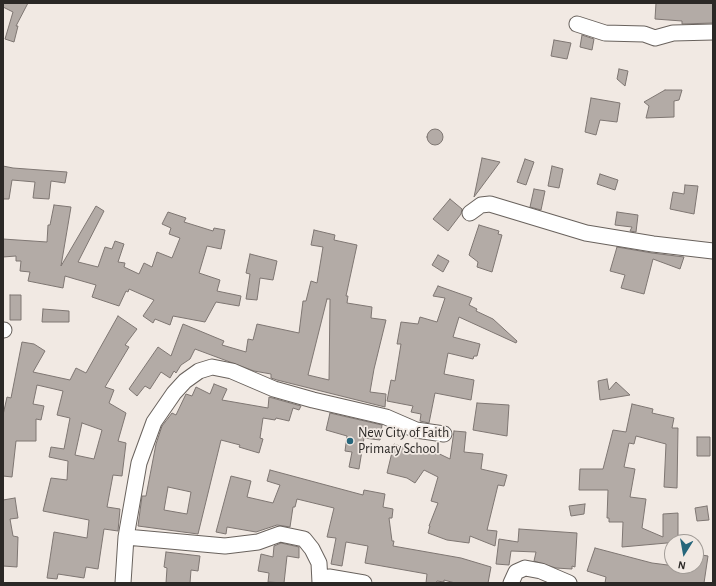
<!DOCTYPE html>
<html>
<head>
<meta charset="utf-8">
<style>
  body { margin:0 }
  #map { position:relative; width:716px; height:586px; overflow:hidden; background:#f1e9e3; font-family:"Alegreya Sans",sans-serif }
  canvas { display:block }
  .frame { position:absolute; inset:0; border:4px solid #2b2826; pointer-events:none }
  .north { position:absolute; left:664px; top:534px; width:40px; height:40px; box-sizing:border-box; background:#f1e9e3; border:1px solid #a29c97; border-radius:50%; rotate:191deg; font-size:11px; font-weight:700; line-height:16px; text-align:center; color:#2b2826 }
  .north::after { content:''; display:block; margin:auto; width:14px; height:18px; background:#26667b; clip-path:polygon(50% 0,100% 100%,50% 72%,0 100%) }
</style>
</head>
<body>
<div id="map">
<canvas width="716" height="586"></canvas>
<div class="frame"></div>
<div class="north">N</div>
</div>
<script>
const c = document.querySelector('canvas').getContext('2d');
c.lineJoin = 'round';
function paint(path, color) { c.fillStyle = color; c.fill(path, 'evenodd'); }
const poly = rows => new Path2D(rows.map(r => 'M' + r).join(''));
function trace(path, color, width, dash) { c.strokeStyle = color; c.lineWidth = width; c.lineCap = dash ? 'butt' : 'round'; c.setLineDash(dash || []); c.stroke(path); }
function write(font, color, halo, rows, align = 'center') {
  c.font = font + ' "Alegreya Sans",sans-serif'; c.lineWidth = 3.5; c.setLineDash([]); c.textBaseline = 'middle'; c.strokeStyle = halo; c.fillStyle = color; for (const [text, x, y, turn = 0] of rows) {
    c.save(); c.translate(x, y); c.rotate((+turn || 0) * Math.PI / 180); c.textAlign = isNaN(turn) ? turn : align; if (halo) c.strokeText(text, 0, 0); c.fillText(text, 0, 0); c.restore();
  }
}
const building = poly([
  [3,3,28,3,16,26,18,26,14,42,5,39,13,12,3,7,3,3],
  [656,3,713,3,713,23,682,24,682,21,655,19,656,3],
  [582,35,594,39,592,50,580,47,582,35],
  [554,40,571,43,567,59,551,56,554,40],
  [619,69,628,71,625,86,617,79,619,69],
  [665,90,682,90,679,100,674,101,674,117,646,118,649,106,644,102,665,90],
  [591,98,620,103,617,122,600,120,596,135,585,132,591,98],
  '427 137a8 8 0 1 1 16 0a8 8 0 1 1-16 0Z',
  [482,158,500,162,474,197,482,158],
  [525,159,534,162,526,185,517,182,525,159],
  [3,166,13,168,67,172,65,183,51,181,49,199,33,198,35,182,12,180,9,199,3,199,3,166],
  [552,166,563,169,559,188,548,186,552,166],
  [600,174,618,180,615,190,597,184,600,174],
  [685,185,698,186,694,214,670,209,673,192,684,194,685,185],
  [534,189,545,191,541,210,530,207,534,189],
  [450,199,462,209,461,214,448,231,433,219,450,199],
  [54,205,71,207,61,266,96,206,104,211,78,262,98,267,105,247,112,249,115,241,124,244,118,262,125,263,124,267,139,274,144,263,152,267,157,252,172,258,180,238,169,234,171,228,162,224,168,212,186,218,184,222,213,231,214,228,225,230,221,249,207,246,199,273,220,280,217,291,241,296,239,306,216,302,205,322,173,316,170,325,155,319,153,323,143,316,154,300,129,289,128,292,126,291,119,306,92,297,96,285,75,279,65,276,63,288,28,281,30,272,20,271,21,261,16,261,16,256,3,257,3,239,47,242,48,225,50,225,54,205],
  [617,212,638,215,636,232,630,231,632,227,615,225,617,212],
  [479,225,499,231,498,234,502,235,492,272,477,267,478,262,469,255,479,225],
  [314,230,335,235,334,240,357,245,346,296,348,296,347,303,372,307,371,318,386,320,374,369,370,392,386,394,385,407,277,380,271,378,271,374,254,371,195,349,190,359,181,365,176,373,174,371,170,378,161,372,150,389,145,386,137,396,129,389,158,347,171,356,183,324,224,341,222,345,246,352,248,339,253,340,257,324,299,333,303,301,306,301,311,281,317,283,323,247,311,245,314,230],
  [327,299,330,299,329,380,308,375,327,299],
  [617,247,652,253,684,257,680,269,653,259,644,294,621,288,625,275,610,271,617,247],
  [250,254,277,261,273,280,260,278,257,300,246,299,250,274,246,273,250,254],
  [438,255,449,261,443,272,432,265,438,255],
  [438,286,472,298,469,305,477,309,476,311,493,319,517,341,516,343,459,317,453,337,480,344,477,356,474,356,473,359,448,353,444,374,474,380,471,400,435,393,429,423,420,421,421,414,411,412,413,406,387,401,391,380,395,381,401,344,397,344,401,322,418,324,420,317,437,322,445,298,433,296,438,286],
  [10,295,21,295,21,320,10,320,10,295],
  [43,309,69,311,69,322,42,322,43,309],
  [118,316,137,329,125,345,129,347,105,387,114,390,109,403,126,413,118,441,126,443,122,476,113,475,107,507,120,509,118,531,104,529,98,569,86,567,84,578,58,574,57,579,47,578,54,532,87,538,89,520,43,511,51,478,67,480,68,461,49,457,51,447,64,449,70,418,57,415,63,391,37,385,33,404,44,406,41,420,36,419,36,441,16,441,12,477,3,476,3,415,7,397,11,398,22,342,34,344,45,351,33,372,70,380,76,368,86,373,118,316],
  [82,423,102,430,94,459,75,455,82,423],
  [607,379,609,390,616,382,630,395,600,400,598,381,607,379],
  [214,384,227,389,222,400,268,408,269,397,301,406,299,410,293,408,289,421,276,418,275,420,263,418,260,438,263,439,259,453,239,447,240,445,221,440,198,534,138,526,142,496,146,496,156,444,162,426,172,413,176,415,186,394,192,396,196,387,210,394,214,384],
  [168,487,191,492,187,514,164,510,168,487],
  [477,403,509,405,507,436,473,430,477,403],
  [632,404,653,409,652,413,674,418,672,428,678,428,677,488,664,487,666,444,636,436,634,444,629,443,624,467,635,469,630,497,646,499,642,528,663,537,663,514,678,513,678,542,622,547,623,522,609,522,609,518,607,518,608,490,579,490,580,469,603,469,613,430,626,432,632,404],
  [330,413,382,425,380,440,364,438,359,469,349,467,352,452,345,451,347,436,326,430,330,413],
  [454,431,466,432,464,452,483,454,481,469,507,475,504,486,498,485,487,530,497,531,495,546,470,536,469,543,447,540,428,533,430,526,429,526,438,503,431,501,438,477,424,470,415,483,407,478,387,473,394,444,420,453,423,446,450,459,454,431],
  [697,437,710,437,710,456,697,456,697,437],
  [270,470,363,495,364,490,385,494,383,507,393,509,392,518,389,518,392,541,394,541,393,546,461,558,491,567,488,583,455,583,444,580,444,582,437,581,436,583,426,583,427,574,365,563,368,546,346,542,342,566,331,564,336,538,327,537,334,508,297,499,295,507,293,507,290,527,277,525,256,532,227,527,226,534,216,532,231,476,251,481,247,497,273,503,280,485,267,481,270,470],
  [15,498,18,518,10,519,13,536,18,537,17,567,3,566,3,500,15,498],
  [585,504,584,514,571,516,569,506,585,504],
  [707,506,709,520,697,521,695,508,707,506],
  [519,529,577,533,575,567,572,566,572,569,556,568,534,561,536,552,511,551,509,565,496,564,499,539,518,542,519,529],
  [281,543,299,547,299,558,287,556,284,583,268,582,269,573,258,571,261,554,273,557,274,546,281,543],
  [595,548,652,563,691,568,692,566,696,566,696,554,708,556,704,583,605,583,606,577,587,571,595,548],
  [166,552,200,556,198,571,191,570,190,583,166,583,167,568,164,567,166,552]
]);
const minor = poly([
  [577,24,605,33,644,34,655,38,673,33,713,32],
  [470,213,481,205,490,204,586,233,653,244,713,251],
  [3,330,4,330],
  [126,537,225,546,258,542,280,534,304,539,312,549,319,563,320,583],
  [321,579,329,577,364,583],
  [123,583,126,537,139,463,154,422,174,393,185,381,199,371,212,367,232,371,274,389,313,400,386,417,416,430,444,434],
  [511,583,516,572,525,568,541,571,569,583]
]);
const markers = [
  [350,441,4,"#26667b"]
];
const poiNames = [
  ["New City of Faith",358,433],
  ["Primary School",358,449]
];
paint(building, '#b3aba6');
trace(building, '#7e7672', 1);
trace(minor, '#69625d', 17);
trace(minor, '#fff', 15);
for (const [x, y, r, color] of markers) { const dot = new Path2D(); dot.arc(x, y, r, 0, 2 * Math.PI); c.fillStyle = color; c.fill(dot); trace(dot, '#f1e9e3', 1.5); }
write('14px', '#2b2826', '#f1e9e3', poiNames, 'left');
</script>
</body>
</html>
